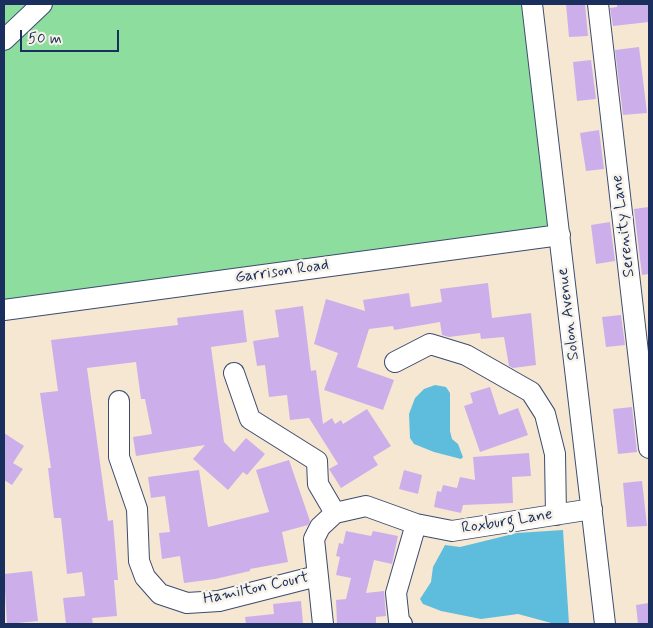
<!DOCTYPE html>
<html>
<head>
<meta charset="utf-8">
<style>
  body { margin:0 }
  #map { position:relative; width:653px; height:628px; overflow:hidden; background:#f5e7d2; font-family:Mynerve,sans-serif }
  canvas { display:block }
  .frame { position:absolute; inset:0; border:5px solid #1b2f5e; pointer-events:none }
  .scale { position:absolute; left:20px; top:30px; width:99px; height:22px; box-sizing:border-box; border:2px solid #1b2f5e; border-top:0; padding-left:6px; font-size:15px; line-height:18px; white-space:nowrap; color:#1b2f5e; -webkit-text-stroke:4px #f7f3e8; paint-order:stroke }
</style>
</head>
<body>
<div id="map">
<canvas width="653" height="628"></canvas>
<div class="frame"></div>
<div class="scale">50 m</div>
</div>
<script>
const c = document.querySelector('canvas').getContext('2d');
c.lineJoin = 'round';
function paint(path, color) { c.fillStyle = color; c.fill(path, 'evenodd'); }
const poly = rows => new Path2D(rows.map(r => 'M' + r).join(''));
function trace(path, color, width, dash) { c.strokeStyle = color; c.lineWidth = width; c.lineCap = dash ? 'butt' : 'round'; c.setLineDash(dash || []); c.stroke(path); }
function write(font, color, halo, rows, align = 'center') {
  c.font = font + ' Mynerve,sans-serif'; c.lineWidth = 5; c.setLineDash([]); c.textBaseline = 'middle'; c.strokeStyle = halo; c.fillStyle = color; for (const [text, x, y, turn = 0] of rows) {
    c.save(); c.translate(x, y); c.rotate((+turn || 0) * Math.PI / 180); c.textAlign = isNaN(turn) ? turn : align; if (halo) c.strokeText(text, 0, 0); c.fillText(text, 0, 0); c.restore();
  }
}
const green = poly([
  [4,4,523,4,549,230,4,303]
]);
const water = poly([
  [435,385,446,387,450,393,450,431,452,439,458,444,463,457,461,459,434,452,414,444,410,438,409,414,415,398,424,389],
  [563,530,569,624,555,624,518,614,481,619,441,611,423,604,420,599,431,582,433,567,445,545,460,547,517,533]
]);
const building = poly([
  [566,4,585,4,588,36,569,37],
  [617,4,649,4,649,22,613,26,610,8,617,7],
  [639,47,647,113,623,115,615,50],
  [591,60,596,99,577,101,573,62],
  [599,130,604,169,586,171,580,133],
  [649,207,649,274,642,275,634,209],
  [610,222,615,261,596,264,591,225],
  [488,283,492,318,531,313,536,365,513,368,509,366,504,337,481,339,480,333,449,337,442,335,440,322,394,330,393,326,369,329,357,367,394,380,383,410,324,390,338,353,314,344,326,299,365,311,363,300,409,293,411,307,442,302,440,289],
  [303,306,311,371,316,370,323,424,332,418,335,424,341,420,343,424,367,409,391,446,373,457,378,465,341,488,329,469,338,464,309,418,290,420,287,395,269,397,265,365,257,366,253,341,279,337,275,310],
  [243,310,247,342,211,347,224,442,234,452,246,438,265,454,247,475,243,472,228,490,193,459,205,445,136,456,133,437,152,434,145,399,141,399,136,362,87,368,108,521,113,520,118,580,114,580,117,616,92,618,93,624,66,624,63,598,85,596,82,572,67,574,61,518,54,518,48,468,51,468,40,393,58,391,51,340,178,325,177,318],
  [621,315,625,345,606,347,602,317],
  [490,387,499,415,518,408,528,435,480,452,464,406,473,403,470,393],
  [632,407,637,452,618,454,613,409],
  [4,433,24,446,13,463,23,469,12,485,4,480],
  [529,453,531,476,512,477,513,503,463,505,461,513,434,507,437,491,441,492,443,485,457,488,460,477,475,480,473,457],
  [289,460,310,521,308,525,282,532,288,562,250,569,250,571,215,579,184,583,180,556,162,559,159,533,170,532,165,496,151,498,148,477,199,470,208,527,269,512,256,470],
  [404,470,422,475,418,494,399,489],
  [642,481,647,526,627,527,623,483],
  [346,531,371,536,373,531,398,536,392,564,374,560,366,593,384,591,386,616,376,617,376,624,337,624,336,600,346,599,351,578,336,575,340,557,336,556,339,543,343,544],
  [32,571,38,621,7,624,4,574],
  [301,601,303,624,246,624,245,617,274,614,273,604],
  [649,603,649,624,638,624,636,605]
]);
const minor = poly([
  [532,4,605,624],
  [598,4,649,448],
  [4,40,42,4],
  [4,310,560,235],
  [395,362,430,344,466,355,531,392,545,414,555,454,556,515],
  [234,373,250,419,317,461,318,484,335,513],
  [119,401,119,457,137,509,139,561,145,577,160,594,187,603,219,601,317,576],
  [323,624,314,539,320,527,335,513,366,506,416,524,452,531,592,509],
  [402,624,399,621,396,593,416,524]
]);
const streetNames = [
  ["Serenity Lane",624,226,-97],
  ["Garrison Road",282,272,-8],
  ["Solon Avenue",569,314,-97],
  ["Roxburg Lane",507,522,-9],
  ["Hamilton Court",256,589,-12]
];
paint(green, '#8dde9e');
paint(water, '#5ebddc');
paint(building, '#ccafea');
trace(minor, '#3c4b6f', 22);
trace(minor, '#fff', 20);
write('16px', '#1b2f5e', '#f7f3e8', streetNames);
</script>
</body>
</html>
